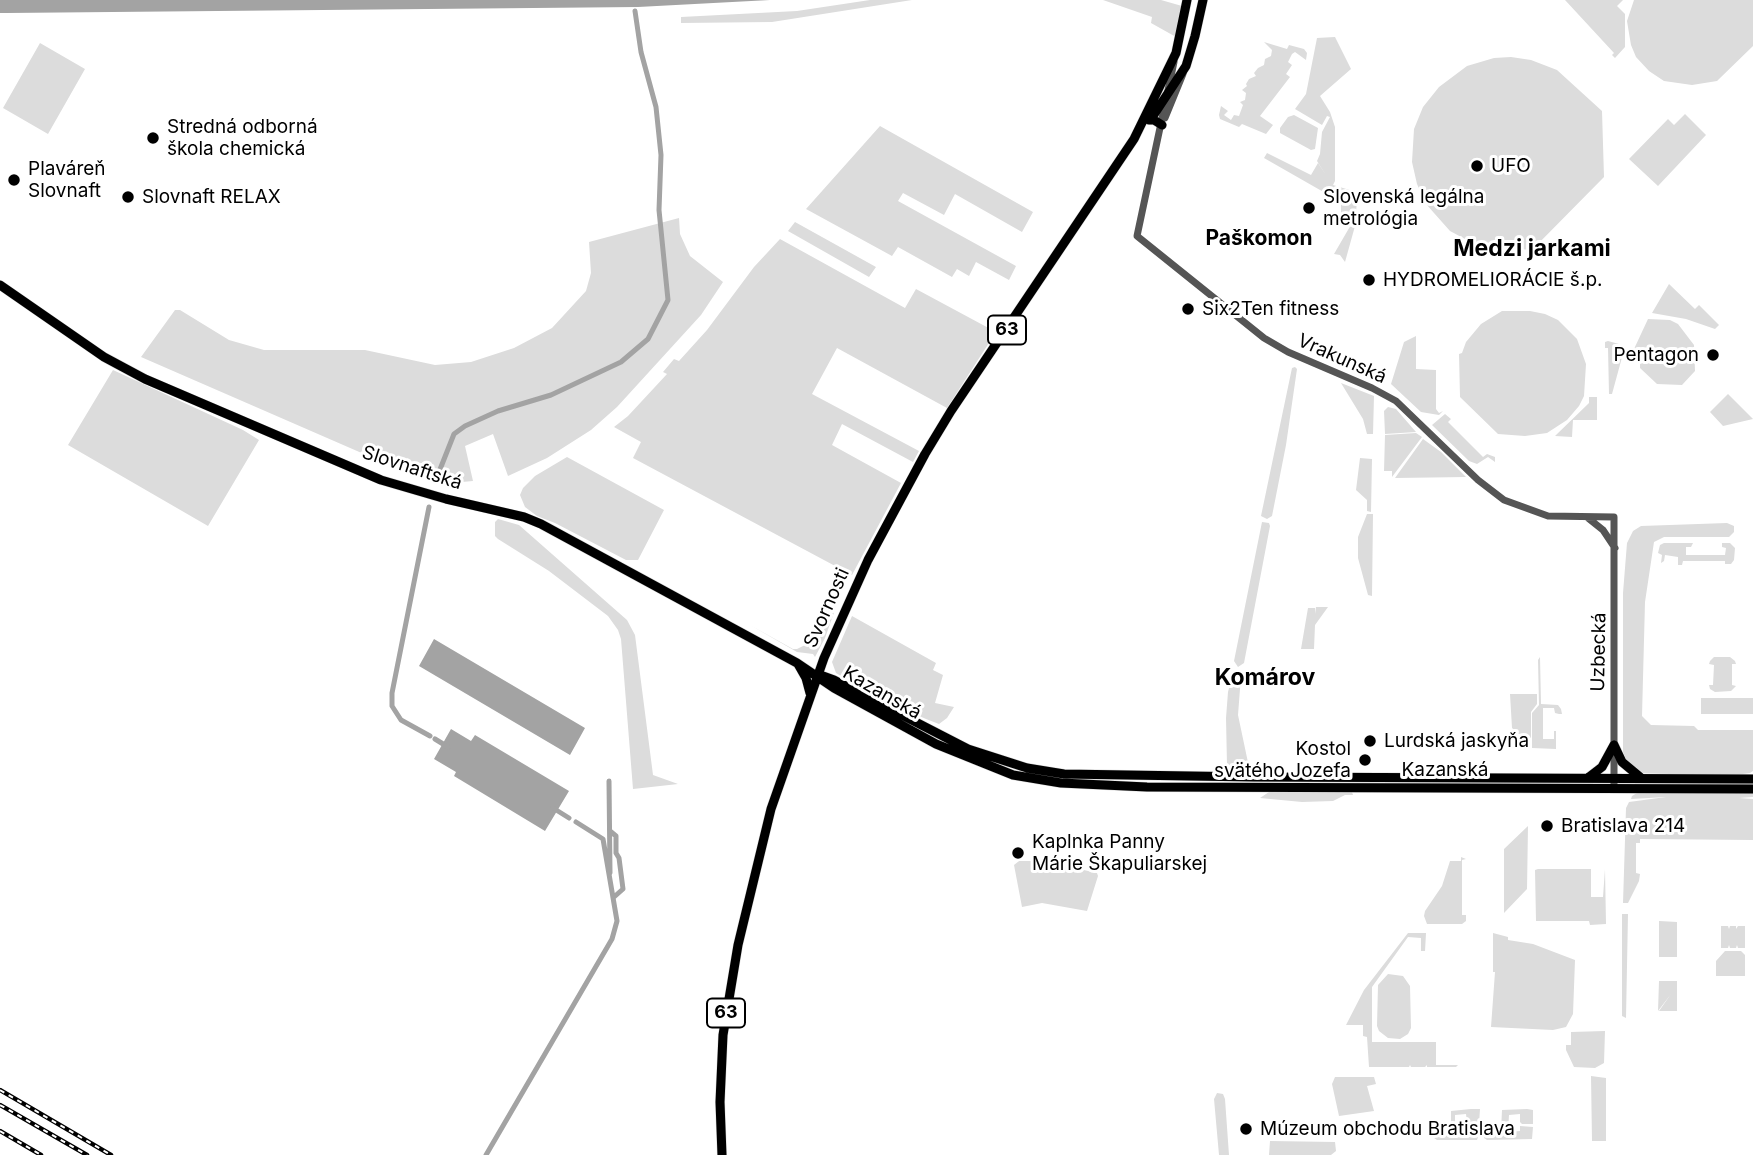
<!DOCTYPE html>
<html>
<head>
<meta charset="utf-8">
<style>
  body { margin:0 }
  canvas { display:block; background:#fff }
</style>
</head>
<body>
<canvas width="1753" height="1155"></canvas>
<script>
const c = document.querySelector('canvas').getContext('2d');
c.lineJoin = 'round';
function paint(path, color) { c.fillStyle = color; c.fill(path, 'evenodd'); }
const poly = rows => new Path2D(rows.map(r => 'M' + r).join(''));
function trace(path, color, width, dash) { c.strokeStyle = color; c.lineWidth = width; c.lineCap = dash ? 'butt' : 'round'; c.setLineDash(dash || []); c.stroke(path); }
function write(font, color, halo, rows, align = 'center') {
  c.font = font + ' Inter,sans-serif'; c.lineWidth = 6; c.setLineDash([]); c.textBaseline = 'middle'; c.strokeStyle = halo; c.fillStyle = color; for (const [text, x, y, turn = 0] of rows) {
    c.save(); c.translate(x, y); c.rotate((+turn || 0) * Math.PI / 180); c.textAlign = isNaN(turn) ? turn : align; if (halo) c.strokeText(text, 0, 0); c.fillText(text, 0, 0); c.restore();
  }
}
const green = poly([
  [870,0,912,0,772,22,681,23,681,17,797,11],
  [1103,0,1161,0,1182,6,1176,37,1151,23,1152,17],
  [1565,0,1623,0,1617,6,1625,14,1625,47,1615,58,1612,55,1614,53],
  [1634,0,1753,0,1753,46,1717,81,1692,85,1664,81,1649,71,1636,57,1631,45,1627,21],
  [1335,37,1351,69,1320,96,1330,112,1335,127,1335,181,1333,185,1353,191,1357,195,1358,198,1335,187,1357,200,1355,226,1345,262,1340,255,1334,254,1352,223,1341,216,1341,202,1264,158,1267,153,1311,175,1318,163,1326,175,1317,161,1320,154,1322,132,1330,117,1327,116,1322,125,1295,109,1306,94,1317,38],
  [1264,42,1287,49,1289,45,1304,49,1307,53,1306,60,1295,52,1292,54,1288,62,1292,65,1286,74,1290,77,1260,116,1273,125,1266,134,1242,124,1239,127,1220,119,1219,115,1221,106,1228,111,1224,115,1231,120,1234,115,1239,116,1243,105,1240,102,1245,100,1246,93,1242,90,1247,86,1246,84,1249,79,1256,76,1254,73,1258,68,1264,65,1265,59,1271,56,1272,50],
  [40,43,85,69,48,134,3,108],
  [1511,57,1531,60,1557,70,1602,111,1604,177,1532,250,1478,246,1450,231,1426,204,1417,184,1412,162,1414,129,1423,107,1439,87,1467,66,1494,58],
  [1685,114,1706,135,1658,186,1629,159,1668,119,1674,125],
  [1294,115,1318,128,1315,149,1311,150,1280,133,1280,128,1288,117],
  [880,126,1033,212,1022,232,955,194,944,215,903,193,898,201,1016,266,1009,280,976,262,969,276,957,269,952,277,898,247,892,256,806,209],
  [679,218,680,234,690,256,723,282,701,315,617,407,591,430,547,458,508,476,493,434,465,446,473,481,451,483,403,471,141,357,175,310,180,310,229,340,264,350,365,350,435,365,471,362,514,348,552,328,586,291,591,273,589,242],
  [795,222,876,267,869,277,788,231],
  [780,239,905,308,916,289,996,332,947,408,837,348,812,394,919,451,913,462,842,424,832,445,901,483,852,575,633,458,641,442,614,427,628,416,667,374,663,372,674,359,679,361,707,330,754,267],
  [1669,284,1695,309,1699,305,1719,325,1715,329,1686,319,1652,313],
  [1502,311,1530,311,1545,314,1558,320,1577,339,1586,364,1584,396,1579,406,1567,420,1547,433,1525,436,1498,434,1460,397,1459,354,1462,353,1466,342,1481,324],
  [1648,319,1670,320,1678,324,1694,345,1695,371,1682,385,1657,384,1640,368,1640,350,1634,349],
  [1416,336,1416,369,1436,370,1436,409,1439,413,1443,411,1439,415,1421,412,1391,384,1404,342],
  [1608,341,1619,344,1624,350,1612,394,1609,394,1608,348,1605,348,1605,342],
  [1295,367,1297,369,1286,445,1272,516,1267,519,1261,516,1292,368],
  [113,370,243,430,259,440,208,526,68,445],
  [1341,383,1374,396,1373,434,1367,434,1363,419],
  [1728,394,1753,419,1723,426,1710,412],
  [1589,397,1597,397,1597,420,1573,420,1572,437,1555,436,1589,403],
  [1388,407,1396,409,1416,432,1385,434,1384,411],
  [1445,414,1451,419,1448,422,1483,457,1487,454,1495,457,1495,462,1488,457,1477,464,1469,461,1432,425],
  [1416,433,1422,437,1392,477,1392,471,1384,471,1385,435],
  [1423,439,1441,452,1466,477,1395,478],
  [567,457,664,510,638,560,626,560,555,523,537,516,525,507,520,495,523,488,535,476],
  [1360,458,1372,459,1371,512,1367,511,1367,500,1356,490],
  [1367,514,1373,514,1372,596,1368,595,1358,558,1358,537],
  [498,519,519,525,627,620,635,635,653,775,678,784,633,789,621,639,618,630,608,616,549,571,498,539,495,536,495,522],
  [1262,522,1269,523,1270,526,1244,663,1238,667,1234,661],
  [1727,523,1734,526,1734,532,1729,537,1664,537,1654,542,1645,602,1642,716,1651,725,1694,726,1698,730,1753,730,1753,771,1750,773,1728,776,1640,773,1627,762,1623,752,1623,593,1627,543,1633,531,1641,526],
  [1664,543,1693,543,1691,547,1686,547,1686,555,1725,555,1726,548,1722,547,1722,543,1730,543,1735,548,1734,560,1731,564,1725,564,1725,561,1683,561,1682,565,1678,565,1678,557,1665,555,1664,561,1661,563,1662,555,1658,553,1660,545],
  [829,598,835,600,837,604,825,638,815,657,813,654,797,652,750,625,793,649,797,649,819,638,825,627,825,621,828,620,827,615,823,616,821,609,825,611,829,604,825,602],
  [1316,607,1328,607,1315,625,1314,649,1301,649,1308,608,1315,608,1315,614],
  [852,616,936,663,933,670,943,675,935,703,954,707,947,718,939,724,926,719,873,695,836,673,832,662],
  [1540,657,1541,704,1558,705,1561,709,1562,714,1559,714,1555,713,1554,708,1543,708,1543,739,1554,739,1554,731,1556,731,1556,749,1532,748,1532,713,1539,705,1538,660],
  [1714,657,1730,657,1735,661,1736,664,1732,664,1732,685,1736,686,1731,691,1715,692,1710,689,1709,685,1713,685,1714,665,1709,664,1710,661],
  [1233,672,1237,672,1241,676,1238,715,1250,772,1225,772,1227,765,1226,718,1228,692],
  [1510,694,1537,694,1537,704,1531,712,1531,738,1521,736,1512,728],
  [1701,698,1753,698,1753,714,1701,714],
  [1269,792,1352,792,1353,795,1345,795,1333,801,1302,802,1260,798],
  [1721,792,1753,794,1753,797,1739,798,1753,799,1753,840,1640,839,1640,843,1636,843,1636,873,1640,874,1639,881,1628,903,1623,903,1626,808,1629,802,1666,797,1631,799,1632,796,1637,793],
  [1528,826,1527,889,1504,913,1504,849],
  [1461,857,1466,859,1462,860,1462,915,1466,915,1466,921,1462,924,1427,924,1424,916,1425,911,1442,886,1450,861,1461,861],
  [1019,861,1044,861,1097,873,1098,876,1087,911,1042,903,1022,907,1014,865],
  [1538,869,1591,869,1591,897,1603,897,1605,869,1606,924,1590,925,1589,921,1536,921,1535,870],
  [1622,914,1628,914,1626,1018,1622,1016],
  [1659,921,1677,922,1677,957,1659,957],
  [1721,926,1728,926,1729,929,1730,926,1736,926,1736,929,1738,926,1745,926,1745,948,1738,948,1737,945,1736,948,1730,948,1729,945,1728,948,1721,948],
  [1408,933,1426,933,1425,951,1421,951,1421,938,1408,937,1372,987,1372,1042,1436,1042,1436,1065,1458,1065,1456,1067,1427,1067,1427,1065,1425,1067,1411,1067,1410,1065,1409,1067,1369,1067,1367,1037,1363,1036,1363,1025,1346,1025,1364,990],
  [1493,933,1508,937,1508,940,1533,944,1575,960,1573,1014,1566,1027,1553,1030,1491,1027,1495,972,1493,972],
  [1725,951,1741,951,1745,955,1745,976,1716,976,1716,961],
  [1388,974,1403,976,1410,986,1411,1028,1408,1034,1400,1039,1388,1038,1379,1031,1377,1026,1378,985],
  [1659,981,1677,981,1677,1011,1659,1011,1671,994,1658,1011],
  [1605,1031,1604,1063,1595,1068,1574,1067,1566,1050,1566,1045,1571,1045,1571,1032],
  [1591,1076,1606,1078,1606,1141,1592,1141],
  [1335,1077,1374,1077,1376,1084,1367,1086,1374,1111,1339,1116,1332,1084],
  [1217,1093,1223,1094,1225,1099,1229,1155,1219,1155,1214,1099],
  [1471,1109,1480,1109,1479,1124,1469,1124,1467,1122,1466,1114,1455,1115,1455,1131,1466,1130,1466,1127,1477,1127,1479,1134,1477,1140,1437,1140,1431,1136,1430,1129,1451,1131,1451,1111],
  [1527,1109,1533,1110,1533,1124,1522,1124,1520,1122,1520,1114,1509,1115,1508,1132,1520,1131,1520,1126,1533,1127,1532,1139,1487,1140,1484,1138,1483,1131,1501,1131,1502,1110],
  [1270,1141,1335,1142,1336,1151,1331,1155,1269,1155]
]);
const water = poly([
  [0,0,770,0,638,7,7,13,0,13],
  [434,639,585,728,570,755,419,666],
  [451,729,471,741,475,735,569,791,545,831,454,776,456,772,434,759]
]);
const canal = poly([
  [437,477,454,434,465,426,498,411,551,395,621,362,648,339,668,300,659,210,661,155,656,107,641,52,635,11],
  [429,507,392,693,392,706,401,720,430,736],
  [435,739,448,747],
  [609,781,610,873],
  [553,808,569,818],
  [610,831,616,836,616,853,619,858,623,889,614,897],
  [486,1155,612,939,617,921,603,839,576,822]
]);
const minor = poly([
  [1174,62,1137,236,1264,338,1288,352,1372,388,1396,401,1478,480,1504,500,1548,516,1614,517,1614,787],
  [1165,118,1183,74],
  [1588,518,1603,530,1615,548]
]);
const major = poly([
  [1151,119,1186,66,1195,36,1203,0],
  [1149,120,1154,120,1162,125],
  [0,285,104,357,145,379,381,480,446,499,524,517,541,524,797,663,834,688,936,744,1013,775,1061,783,1147,787,1753,789],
  [798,664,806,678,810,693],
  [823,676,834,680,968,749,1027,768,1064,774,1254,777,1753,779],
  [1614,745,1622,762,1640,777],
  [1589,777,1602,767,1614,745],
  [722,1155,720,1102,723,1035,738,945,771,809,824,658,868,560,925,454,951,411,1134,139,1176,53,1187,0]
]);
const rail = poly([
  [0,1090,111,1155],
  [0,1105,87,1155],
  [0,1131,41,1155]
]);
const markers = [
  [153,138,7,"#000"],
  [1477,166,7,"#000"],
  [14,180,7,"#000"],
  [128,197,7,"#000"],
  [1309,208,7,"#000"],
  [1369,280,7,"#000"],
  [1188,309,7,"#000"],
  [1713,355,7,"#000"],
  [1370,741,7,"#000"],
  [1365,760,7,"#000"],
  [1547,826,7,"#000"],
  [1018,853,7,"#000"],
  [1246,1129,7,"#000"]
];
const shields = [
  [1007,330,38],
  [726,1013,38]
];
const shieldNames = [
  ["63",1007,330],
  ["63",726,1013]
];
const poiNames = [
  ["Stredná odborná",167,127],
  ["škola chemická",167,149],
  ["UFO",1491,166],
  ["Plaváreň",28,169],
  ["Slovnaft",28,191],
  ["Slovnaft RELAX",142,197],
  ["Slovenská legálna",1323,197],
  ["metrológia",1323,219],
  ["HYDROMELIORÁCIE š.p.",1383,280],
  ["Six2Ten fitness",1202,309],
  ["Pentagon",1699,355,"right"],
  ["Lurdská jaskyňa",1384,741],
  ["Kostol",1351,749,"right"],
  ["svätého Jozefa",1351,771,"right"],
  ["Bratislava 214",1561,826],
  ["Kaplnka Panny",1032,842],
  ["Márie Škapuliarskej",1032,864],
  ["Múzeum obchodu Bratislava",1260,1129]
];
const streetNames = [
  ["Vrakunská",1342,359,24],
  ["Slovnaftská",412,468,18],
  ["Svornosti",827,608,-66],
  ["Uzbecká",1599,652,-89],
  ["Kazanská",882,693,30],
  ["Kazanská",1445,770]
];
const neighbourhoodNames = [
  ["Paškomon",1259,239]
];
const quarterNames = [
  ["Medzi jarkami",1532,249],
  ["Komárov",1265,678]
];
paint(green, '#dcdcdc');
paint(water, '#a3a3a3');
trace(canal, '#a3a3a3', 5);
trace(major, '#dbdbdb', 10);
trace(minor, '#555', 7);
trace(major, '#000', 9);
trace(rail, '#000', 4.5);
trace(rail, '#fff', 2, [5]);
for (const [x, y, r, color] of markers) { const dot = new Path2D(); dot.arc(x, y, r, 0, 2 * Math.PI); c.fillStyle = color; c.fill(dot); trace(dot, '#fff', 2.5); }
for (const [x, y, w] of shields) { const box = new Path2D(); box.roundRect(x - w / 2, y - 14.5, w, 29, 5); c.fillStyle = '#fff'; c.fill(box); trace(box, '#000', 2); }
write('bold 18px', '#000', null, shieldNames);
write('19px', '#000', '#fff', poiNames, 'left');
write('19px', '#000', '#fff', streetNames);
write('bold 21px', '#000', '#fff', neighbourhoodNames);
write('bold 23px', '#000', '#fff', quarterNames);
</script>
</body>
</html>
